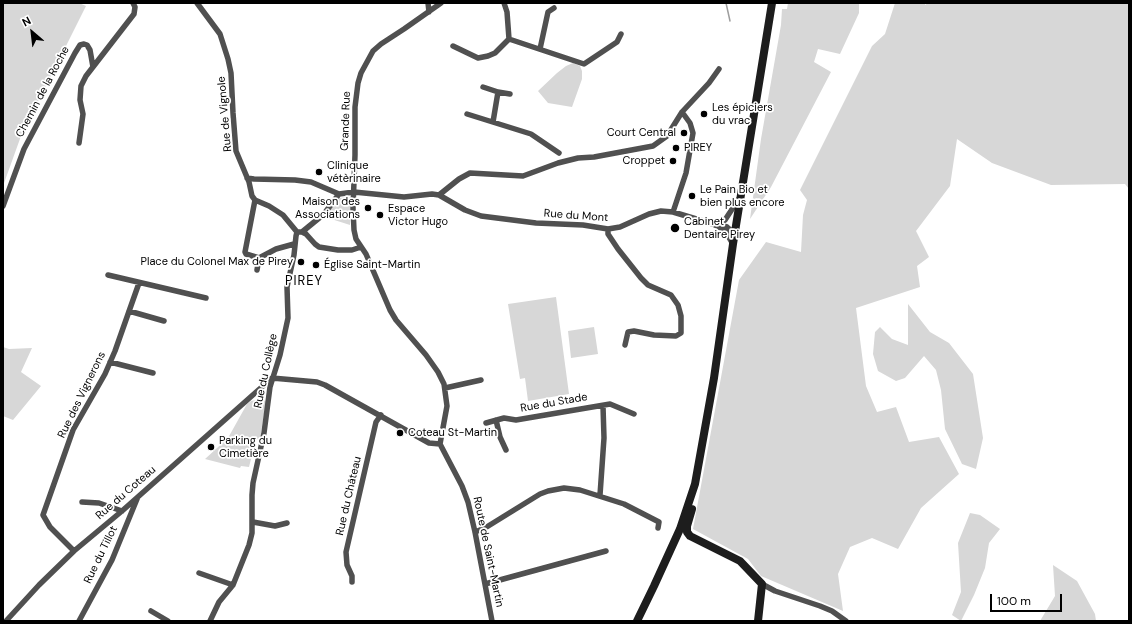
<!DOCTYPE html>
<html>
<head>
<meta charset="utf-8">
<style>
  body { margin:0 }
  #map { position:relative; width:1132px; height:624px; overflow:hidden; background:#fff; font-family:"DM Sans",sans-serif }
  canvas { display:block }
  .frame { position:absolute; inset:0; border:4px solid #000; pointer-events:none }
  .north { position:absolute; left:12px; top:12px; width:40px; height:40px; -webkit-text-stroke:3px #fff; paint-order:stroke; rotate:332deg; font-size:11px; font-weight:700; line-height:16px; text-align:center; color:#000 }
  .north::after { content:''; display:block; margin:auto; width:14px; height:18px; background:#000; clip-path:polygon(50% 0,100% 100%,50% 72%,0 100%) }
  .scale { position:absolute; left:990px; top:594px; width:72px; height:18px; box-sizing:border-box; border:2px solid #000; border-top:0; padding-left:5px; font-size:12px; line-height:14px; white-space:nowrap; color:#000; -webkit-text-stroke:3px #fff; paint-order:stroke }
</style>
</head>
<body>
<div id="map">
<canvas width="1132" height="624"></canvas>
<div class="frame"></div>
<div class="north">N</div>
<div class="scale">100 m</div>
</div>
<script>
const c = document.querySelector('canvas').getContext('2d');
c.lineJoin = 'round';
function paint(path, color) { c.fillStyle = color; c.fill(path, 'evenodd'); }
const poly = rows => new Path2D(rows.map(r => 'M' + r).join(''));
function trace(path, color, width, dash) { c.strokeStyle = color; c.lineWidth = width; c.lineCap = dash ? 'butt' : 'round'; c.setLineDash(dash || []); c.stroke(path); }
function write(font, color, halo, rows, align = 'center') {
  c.font = font + ' "DM Sans",sans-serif'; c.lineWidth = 3.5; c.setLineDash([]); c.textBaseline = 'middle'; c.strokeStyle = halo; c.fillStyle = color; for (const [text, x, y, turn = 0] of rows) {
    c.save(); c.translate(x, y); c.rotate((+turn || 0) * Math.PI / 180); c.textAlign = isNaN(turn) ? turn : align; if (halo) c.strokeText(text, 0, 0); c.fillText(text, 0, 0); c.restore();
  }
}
const green = poly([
  [3,3,79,3,86,6,21,136,3,186],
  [788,3,859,3,859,13,840,54,818,49,814,62,831,72,771,187,750,219,761,139,781,25,782,9,787,9],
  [895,3,925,3,925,5,928,3,1129,3,1129,189,1125,184,1051,185,992,163,957,139,950,186,916,231,929,257,917,266,920,287,856,308,866,386,877,412,896,407,909,442,939,437,959,474,921,508,898,549,872,538,850,547,838,574,843,611,761,576,748,559,693,529,739,280,766,242,801,252,803,215,807,200,800,190,872,46,885,34],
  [573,63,580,66,582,71,582,79,572,107,548,103,538,91,557,73,566,66],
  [345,197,351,198,350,225,325,217,337,199],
  [556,297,569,394,528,401,525,378,520,379,508,304],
  [908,304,930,332,949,343,973,374,983,438,976,469,962,464,945,429,941,390,936,370,924,356,905,378,896,381,878,371,873,354,875,332,880,327,892,339,908,345],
  [594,327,598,354,571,358,568,331],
  [3,347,9,349,32,348,21,372,41,386,13,420,3,416],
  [261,399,266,401,260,439,256,439,249,467,241,466,240,468,205,459,228,438,247,404,251,401],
  [970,513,980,515,1000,529,989,543,985,568,974,595,961,621,952,615,961,592,958,543],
  [1053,565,1077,581,1095,614,1096,621,1040,621,1055,596]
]);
const stream = poly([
  [726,3,730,21]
]);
const street = poly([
  [197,3,220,34,228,59,231,73,233,113,236,151,249,182,252,196,255,200,269,206,283,215,297,232],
  [428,3,429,12],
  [504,3,507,12,509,39,584,64,617,42,621,34],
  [453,46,478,58,488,56,495,53,509,39],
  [540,49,548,12,554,8],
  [483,87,498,92,493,122],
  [498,92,510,94],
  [467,114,531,134,559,153],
  [79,143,83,114,80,100,81,86,86,76,134,14,135,7,133,3],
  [247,178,254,179,295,180,311,182,339,194],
  [439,195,459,179,470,173,523,176,558,163,578,158,594,157,653,146,667,136,682,112,709,83,719,69],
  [255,200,245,252,246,254,259,258],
  [3,206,24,149,75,53,80,45,84,44,87,45,90,50,93,67],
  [673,212,686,173,693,133,690,123,682,112],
  [713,224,719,223,725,220,738,200],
  [720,225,727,227,735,234],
  [608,229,608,234,618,249,641,278,648,285,671,295,678,305,681,316,681,333,676,336,654,335,634,331,628,332,625,345],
  [302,232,306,234,315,244,319,247,338,250,352,250,361,247],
  [259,258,276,249,294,244],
  [257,270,259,258],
  [108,275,206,298],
  [129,311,164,321],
  [110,362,153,373],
  [272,378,317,382,325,385,429,443,440,444],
  [445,388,481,380],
  [496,420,500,437,506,450],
  [486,423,504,418,516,420,610,404,634,414],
  [440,444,447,406,444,384,438,372,426,355,396,320,390,310,366,254,356,239,354,230,353,208,355,155,355,107,358,83,361,73,373,51,381,44,404,29,441,3],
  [440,444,462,486,468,502,475,532,492,621],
  [600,495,604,438,603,406],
  [82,502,99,503,122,511],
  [253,522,275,526,287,523],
  [475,532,485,528,540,494,548,491,564,488,580,490,624,504,659,522,658,528],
  [74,551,50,527,43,515,73,430,105,374,115,351,139,283],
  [199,573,233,585],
  [352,582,352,576,347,565,346,552,376,422,381,415],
  [485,584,606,551],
  [762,584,775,591,820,606,832,611,846,621],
  [151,611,168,621],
  [6,621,39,585,74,551,122,511,272,378],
  [79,621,112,560,137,499],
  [210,621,219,602,233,585,249,545,252,533,252,495,253,483,264,433,270,387,280,355,288,318,287,287,294,255,296,236,297,232,302,232,324,214,339,194,354,192,404,197,432,194,439,195,465,210,481,216,536,223,583,225,608,229,620,227,649,214,661,211,673,212,713,224,721,228,727,234,733,244]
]);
const secondary = poly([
  [692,509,687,526,687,532,690,536,740,561,762,584,758,621],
  [637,621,654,586,680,529,695,484,714,378,733,244,772,3]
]);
const markers = [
  [704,114,4,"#000"],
  [684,133,4,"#000"],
  [676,148,4,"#000"],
  [673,161,4,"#000"],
  [319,172,4,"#000"],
  [692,196,4,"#000"],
  [368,208,4,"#000"],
  [380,215,4,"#000"],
  [675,228,5,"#000"],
  [301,262,4,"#000"],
  [316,265,4,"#000"],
  [400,433,4,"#000"],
  [211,447,4,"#000"]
];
const streetNames = [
  ["Chemin de la Roche",43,92,-62],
  ["Rue de Vignole",225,114,-95],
  ["Grande Rue",346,121,-88],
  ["Rue du Mont",576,216,4],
  ["Rue du Collège",266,371,-78],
  ["Rue des Vignerons",82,395,-64],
  ["Rue du Stade",554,403,-10],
  ["Rue du Coteau",126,493,-41],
  ["Rue du Château",349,496,-77],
  ["Route de Saint-Martin",488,552,78],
  ["Rue du Tillot",101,555,-64]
];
const poiNames = [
  ["Les épiciers",712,108],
  ["du vrac",712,121],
  ["Court Central",676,133,"right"],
  ["PIREY",684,148],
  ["Croppet",665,161,"right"],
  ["Clinique",327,166],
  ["vétèrinaire",327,179],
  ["Le Pain Bio et",700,190],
  ["bien plus encore",700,203],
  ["Maison des",360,202,"right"],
  ["Associations",360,215,"right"],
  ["Espace",388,209],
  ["Victor Hugo",388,222],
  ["Cabinet",684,222],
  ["Dentaire Pirey",684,235],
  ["Place du Colonel Max de Pirey",293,262,"right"],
  ["Église Saint-Martin",324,265],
  ["Coteau St-Martin",408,433],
  ["Parking du",219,441],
  ["Cimetière",219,454]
];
const quarterNames = [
  ["PIREY",304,282]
];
paint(green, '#d7d7d7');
trace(stream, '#9e9e9e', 1.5);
trace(street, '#505050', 5.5);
trace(secondary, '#1d1d1d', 8);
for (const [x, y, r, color] of markers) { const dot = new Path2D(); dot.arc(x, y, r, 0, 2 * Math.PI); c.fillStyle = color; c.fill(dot); trace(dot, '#fff', 1.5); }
write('11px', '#000', '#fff', streetNames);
write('11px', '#000', '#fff', poiNames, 'left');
c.letterSpacing = '1px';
write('13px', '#000', '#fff', quarterNames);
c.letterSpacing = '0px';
</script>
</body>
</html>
